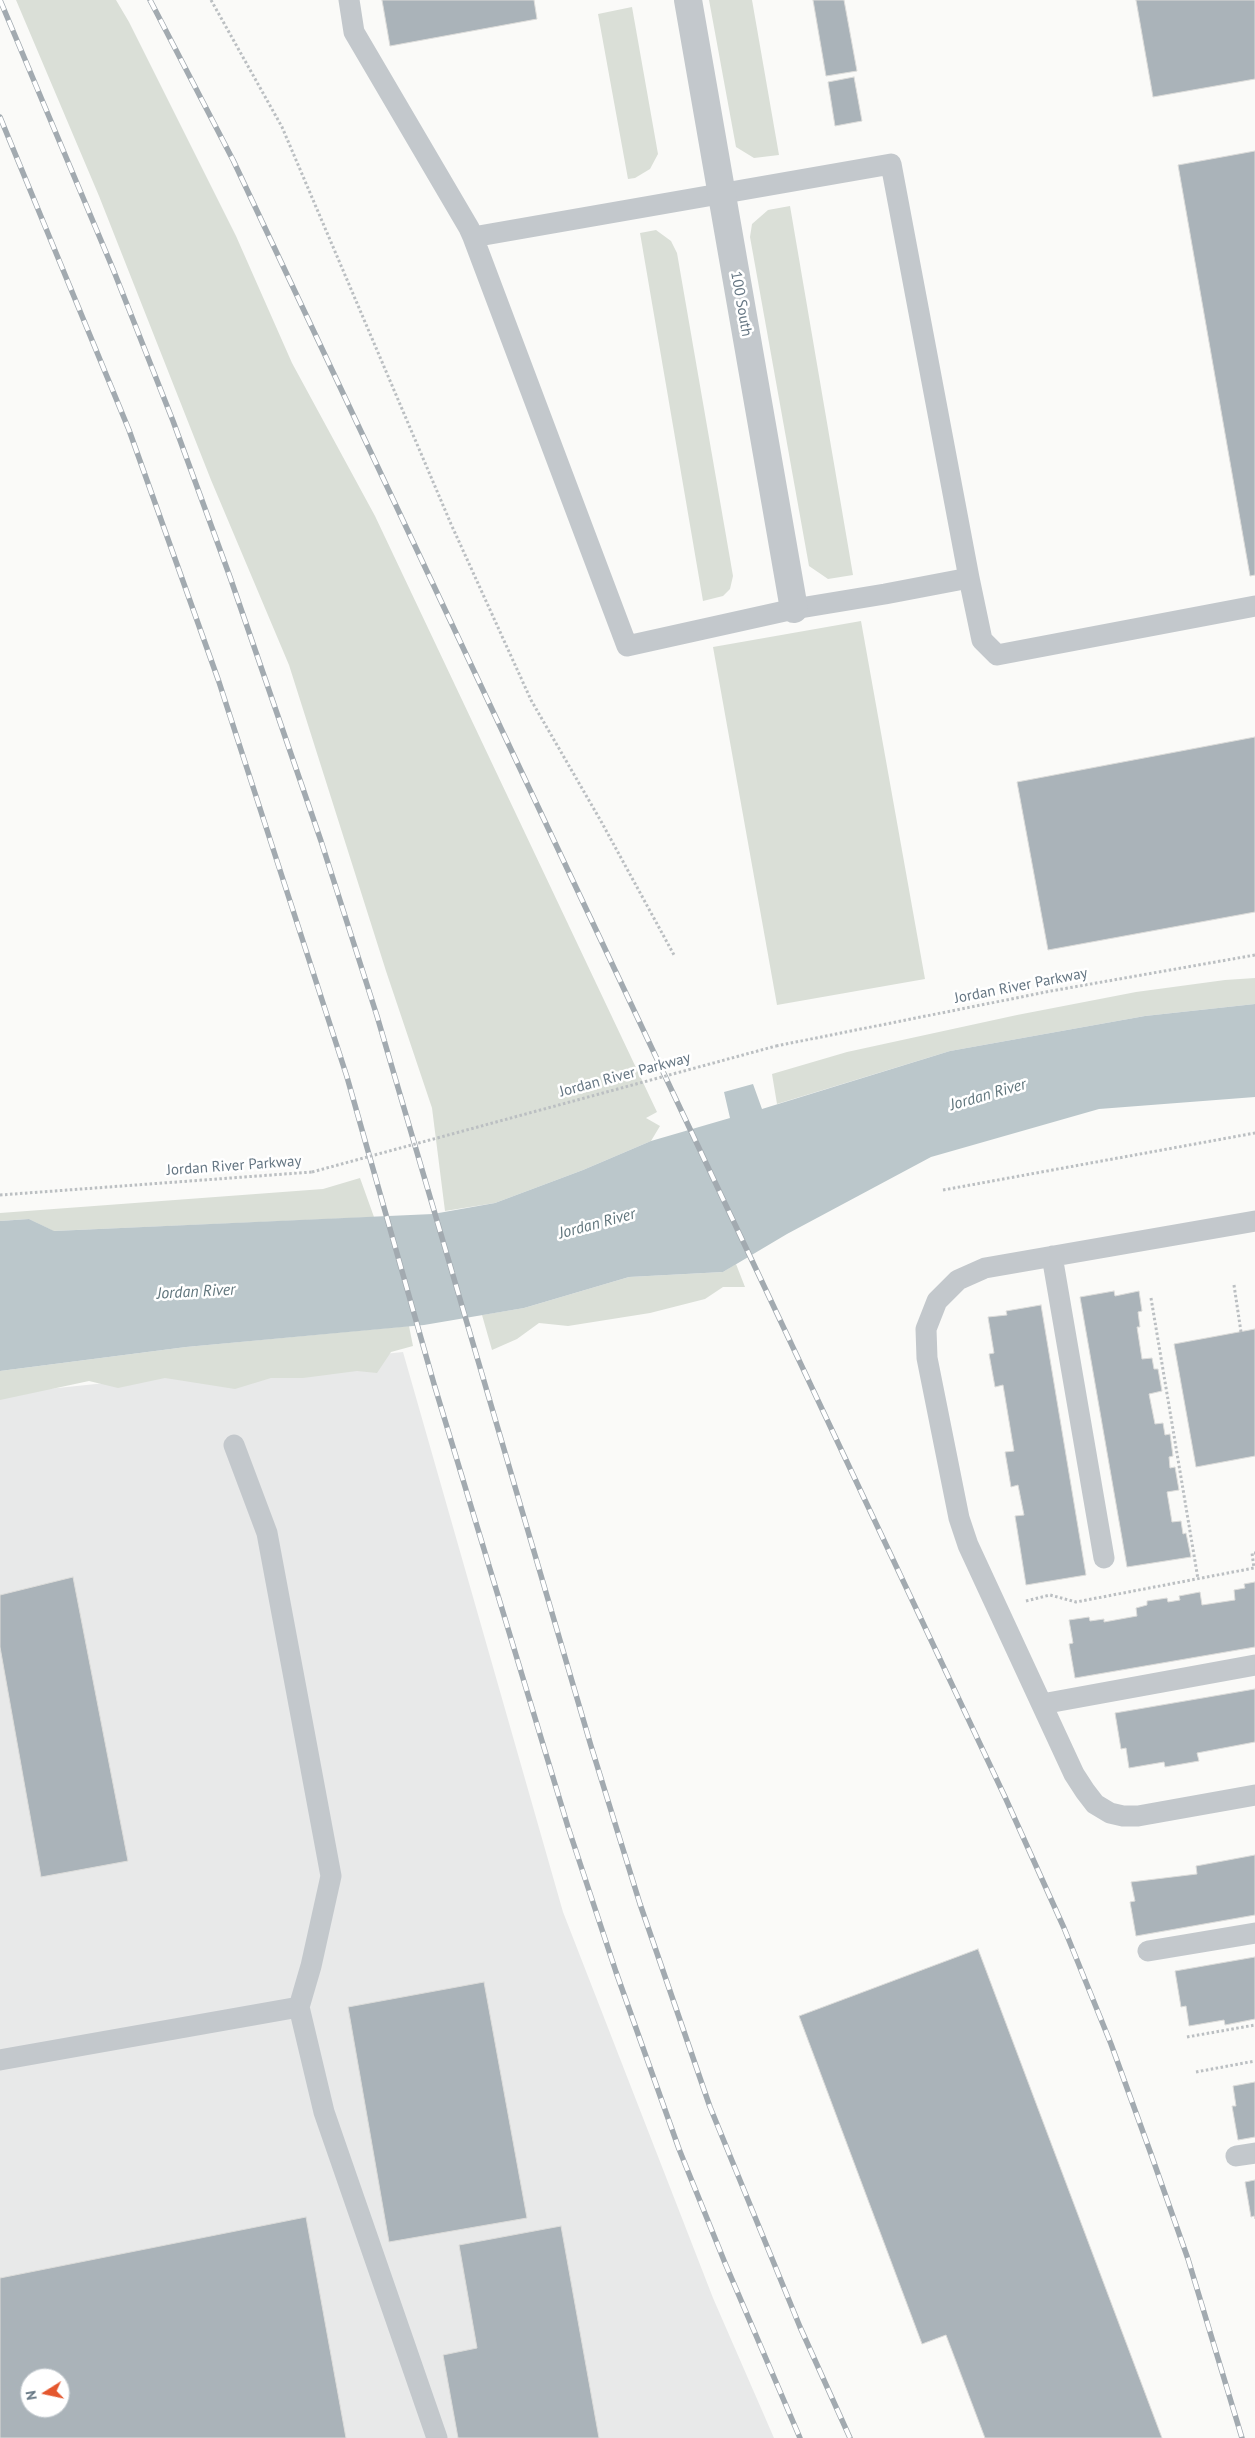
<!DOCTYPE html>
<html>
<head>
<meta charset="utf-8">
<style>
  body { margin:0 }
  #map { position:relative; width:1255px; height:2438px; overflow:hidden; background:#fafaf8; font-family:"PT Sans",sans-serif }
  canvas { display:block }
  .north { position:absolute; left:20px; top:2368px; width:50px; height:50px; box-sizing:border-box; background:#fff; border:1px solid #c1c8cd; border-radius:50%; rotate:260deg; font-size:14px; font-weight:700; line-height:20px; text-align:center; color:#657683 }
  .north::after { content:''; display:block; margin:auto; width:18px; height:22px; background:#e4572e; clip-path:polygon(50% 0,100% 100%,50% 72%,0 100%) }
</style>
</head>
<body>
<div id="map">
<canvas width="1255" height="2438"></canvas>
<div class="north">N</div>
</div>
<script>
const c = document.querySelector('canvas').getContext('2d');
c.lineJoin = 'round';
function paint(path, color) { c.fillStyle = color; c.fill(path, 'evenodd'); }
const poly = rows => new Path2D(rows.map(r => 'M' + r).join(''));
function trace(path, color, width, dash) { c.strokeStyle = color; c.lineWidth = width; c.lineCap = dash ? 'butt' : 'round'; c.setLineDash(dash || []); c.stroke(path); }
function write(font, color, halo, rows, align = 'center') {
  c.font = font + ' "PT Sans",sans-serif'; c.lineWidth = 5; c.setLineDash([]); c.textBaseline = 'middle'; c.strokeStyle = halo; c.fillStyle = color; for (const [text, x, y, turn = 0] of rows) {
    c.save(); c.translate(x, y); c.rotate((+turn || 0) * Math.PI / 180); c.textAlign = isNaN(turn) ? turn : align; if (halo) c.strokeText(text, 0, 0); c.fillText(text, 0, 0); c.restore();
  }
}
const built = poly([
  [403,1352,563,1912,713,2298,774,2438,0,2438,0,1394],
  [30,2378,60,2378,60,2408,30,2408]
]);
const green = poly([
  [16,0,116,0,129,22,236,236,292,363,375,516,657,1112,646,1118,660,1126,651,1141,583,1170,495,1203,445,1211,432,1108,386,971,289,665,211,480,99,196],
  [709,0,752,0,779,155,754,158,736,147],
  [632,7,658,154,650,169,635,178,628,179,598,14],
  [790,206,853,575,828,579,809,566,750,237,752,224,768,210],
  [656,230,671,241,677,253,733,576,730,589,723,596,703,601,640,233],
  [861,621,925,979,777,1005,713,647],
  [1255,978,1255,1004,1145,1016,950,1051,777,1104,772,1074,847,1052,1017,1015,1136,992,1225,980],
  [360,1178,374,1217,53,1231,29,1219,0,1221,0,1213,323,1189],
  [736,1264,745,1287,723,1287,705,1299,650,1313,568,1326,539,1323,517,1339,492,1350,482,1315,524,1308,629,1277,723,1272],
  [409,1326,413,1346,391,1352,377,1373,357,1371,303,1378,271,1378,235,1389,165,1378,118,1388,89,1381,0,1400,0,1371,186,1347]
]);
const water = poly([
  [1255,1004,1255,1097,1099,1109,931,1157,787,1234,723,1272,629,1277,524,1308,424,1325,186,1347,0,1371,0,1221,29,1219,54,1231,433,1214,495,1203,583,1170,651,1141,730,1118,724,1092,753,1084,762,1109,950,1051,1145,1016]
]);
const building = poly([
  [382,0,534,0,537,19,390,46,382,0],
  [813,0,844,0,857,71,826,76,813,0],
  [1136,0,1255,0,1255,79,1153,97,1136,0],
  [854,77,862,121,835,126,828,82,854,77],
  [1255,151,1255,575,1250,576,1178,165,1255,151],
  [1255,737,1255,912,1048,950,1017,782,1255,737],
  [1114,1291,1115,1296,1139,1291,1142,1311,1138,1312,1140,1327,1137,1327,1142,1359,1152,1358,1154,1369,1158,1369,1162,1391,1149,1394,1155,1424,1163,1423,1165,1435,1170,1434,1173,1456,1169,1457,1170,1468,1175,1467,1179,1490,1167,1492,1172,1522,1181,1521,1183,1534,1186,1533,1191,1557,1127,1567,1080,1297,1114,1291],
  [1041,1305,1086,1575,1026,1585,1015,1516,1024,1515,1018,1485,1011,1487,1005,1452,1014,1451,1003,1385,995,1387,989,1354,994,1353,988,1317,1007,1315,1006,1311,1041,1305],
  [1255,1329,1255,1456,1196,1467,1174,1344,1255,1329],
  [73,1577,128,1861,41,1877,0,1647,0,1595,73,1577],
  [1255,1582,1255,1647,1075,1678,1069,1644,1073,1643,1069,1620,1089,1617,1090,1621,1104,1619,1104,1622,1137,1616,1136,1608,1147,1605,1147,1601,1167,1598,1168,1602,1180,1600,1179,1596,1200,1592,1202,1605,1235,1600,1234,1590,1245,1588,1244,1584,1255,1582],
  [1255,1689,1255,1742,1197,1753,1199,1761,1165,1767,1164,1762,1129,1768,1126,1748,1121,1749,1115,1713,1255,1689],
  [1255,1855,1255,1915,1136,1936,1130,1902,1135,1901,1131,1882,1197,1874,1196,1866,1255,1855],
  [978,1949,1162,2438,985,2438,946,2335,922,2344,799,2016,978,1949],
  [1255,1957,1255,2019,1225,2025,1224,2020,1189,2026,1186,2006,1181,2007,1175,1971,1255,1957],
  [484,1982,527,2218,389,2242,348,2007,484,1982],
  [1255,2082,1255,2137,1238,2140,1232,2106,1236,2106,1233,2086,1255,2082],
  [1255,2180,1255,2219,1254,2216,1251,2217,1245,2182,1255,2180],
  [306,2217,346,2438,0,2438,0,2278,306,2217],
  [30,2378,60,2378,60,2408,30,2408,30,2378],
  [561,2226,599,2438,458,2438,443,2355,477,2348,459,2245,561,2226]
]);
const path = poly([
  [211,0,282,127,451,524,531,700,602,823,674,955],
  [776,1046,1051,991,1255,955],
  [943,1190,1255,1133],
  [0,1195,312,1172],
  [1234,1285,1241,1332],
  [1151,1298,1198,1579],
  [1026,1601,1050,1595,1076,1602,1254,1568,1252,1553,1255,1553],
  [1187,2037,1255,2025],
  [1196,2072,1255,2061]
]);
const lane = poly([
  [349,0,354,32,469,228,473,237,627,646,794,609,885,594,969,578,891,164,473,237],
  [969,578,982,640,997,655,1255,606],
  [1255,1221,985,1268,958,1280,937,1301,926,1329,927,1358,959,1518,968,1545,1074,1774,1085,1791,1095,1804,1110,1813,1123,1816,1138,1816,1255,1795],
  [1052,1256,1104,1558],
  [234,1445,267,1533,331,1876,311,1966,299,2007],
  [1042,1704,1255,1665],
  [1148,1951,1255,1933],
  [0,2060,299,2007,324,2112,437,2438],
  [1236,2156,1255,2153]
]);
const street = poly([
  [688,0,794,609]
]);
const rail = poly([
  [0,0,113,269,173,421,230,577,321,841,377,1016,591,1746,640,1904,710,2107,800,2327,850,2438],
  [150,0,233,160,1005,1797,1064,1928,1111,2044,1151,2154,1188,2259,1242,2438],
  [0,117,129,430,219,682,347,1077,434,1384,568,1827,616,1972,679,2149,725,2263,800,2438]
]);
const pathBridge = poly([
  [312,1172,776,1046]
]);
const streetNames = [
  ["100 South",741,304,80],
  ["Jordan River Parkway",1021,986,-11],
  ["Jordan River Parkway",625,1075,-15],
  ["Jordan River Parkway",234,1166,-4]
];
const waterNames = [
  ["Jordan River",988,1095,-16],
  ["Jordan River",597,1224,-15],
  ["Jordan River",196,1292,-3]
];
paint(built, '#e8e9e9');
paint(green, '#dadfd7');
paint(water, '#bbc7cb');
paint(building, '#aab3b9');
trace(building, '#dcdcda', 1);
trace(path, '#bbbfc2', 3, [2.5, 2.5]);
trace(lane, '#c3c8cc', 21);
trace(street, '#c3c8cc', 28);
trace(rail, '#a2aab0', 5.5);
trace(rail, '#fff', 4, [11]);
trace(pathBridge, '#bbbfc2', 3, [2.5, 2.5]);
write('15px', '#657683', '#fff', streetNames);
write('italic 16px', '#60757c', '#fff', waterNames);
</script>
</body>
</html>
